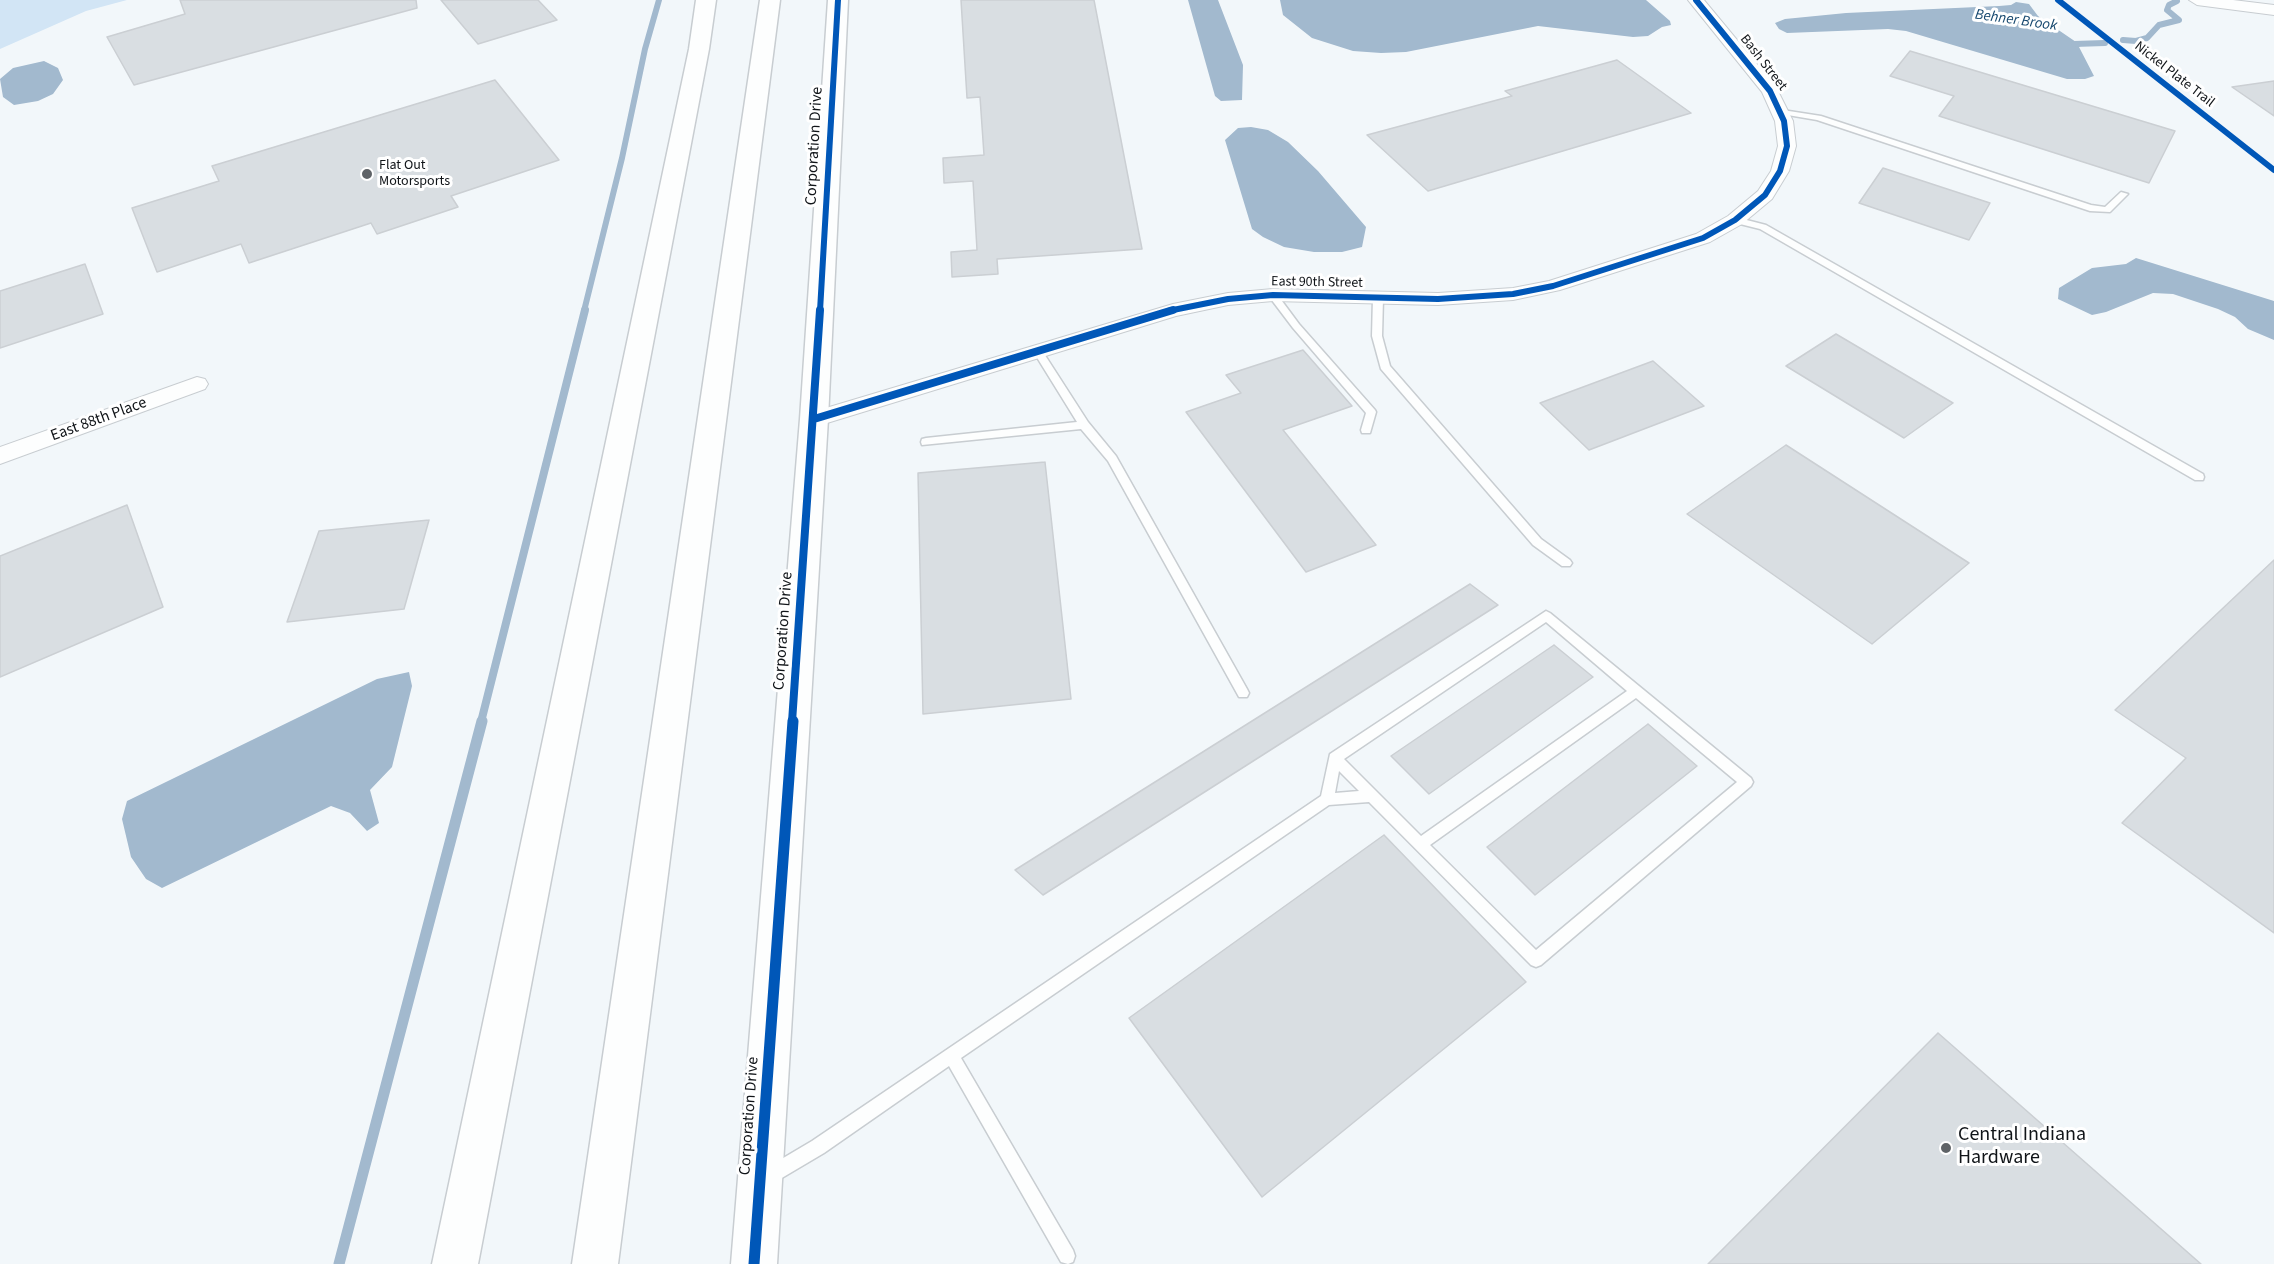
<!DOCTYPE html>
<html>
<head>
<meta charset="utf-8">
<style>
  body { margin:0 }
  canvas { display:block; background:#f2f7fa }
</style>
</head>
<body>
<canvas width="2274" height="1264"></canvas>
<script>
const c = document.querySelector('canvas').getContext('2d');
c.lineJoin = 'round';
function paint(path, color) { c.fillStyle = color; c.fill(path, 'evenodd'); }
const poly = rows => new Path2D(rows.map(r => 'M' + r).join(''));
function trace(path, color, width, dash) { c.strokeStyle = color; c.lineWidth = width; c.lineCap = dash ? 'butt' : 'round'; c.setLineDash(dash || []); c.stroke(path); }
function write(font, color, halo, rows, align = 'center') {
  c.font = font + ' "Source Sans 3",sans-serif'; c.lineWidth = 6; c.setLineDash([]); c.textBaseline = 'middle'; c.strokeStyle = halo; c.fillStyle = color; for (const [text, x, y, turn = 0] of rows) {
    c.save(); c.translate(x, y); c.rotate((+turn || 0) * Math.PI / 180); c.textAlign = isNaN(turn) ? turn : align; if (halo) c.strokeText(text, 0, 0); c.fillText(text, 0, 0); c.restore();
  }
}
const green = poly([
  [0,0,127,0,86,11,0,49]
]);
const water = poly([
  [1188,0,1218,0,1243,65,1242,100,1221,101,1215,96],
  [1280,0,1646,0,1670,21,1671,25,1662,27,1648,36,1633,37,1538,26,1406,52,1381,53,1353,51,1312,38,1283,15],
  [2016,2,2029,4,2038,16,2076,42,2084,44,2079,47,2094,76,2085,79,2067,79,1906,31,1888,29,1787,33,1779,29,1775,23,1785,19,1846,13,1999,6,2011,5],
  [44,61,58,68,63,80,53,94,38,101,14,105,3,97,0,79,13,68],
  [1251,127,1268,130,1288,142,1318,171,1366,227,1362,247,1342,252,1314,252,1284,247,1263,237,1252,229,1225,140,1238,128],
  [2136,258,2274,301,2274,340,2248,329,2235,317,2218,309,2173,294,2153,293,2106,312,2092,315,2058,299,2059,288,2092,268,2126,264],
  [409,672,412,686,392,767,370,790,379,823,367,831,350,813,331,806,162,888,146,879,131,857,122,819,127,801,377,679]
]);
const streamFar2 = poly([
  [2123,40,2136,41,2147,38,2159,25,2179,20,2167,10,2169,5,2177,1],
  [2074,44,2105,43],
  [584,311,622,158,645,49,659,0]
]);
const streamFar1 = poly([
  [481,722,585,310]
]);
const stream = poly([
  [339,1264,482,721]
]);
const building = poly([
  [180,0,416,0,417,8,134,85,107,37,185,14,180,0],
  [441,0,538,0,557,20,478,44,441,0],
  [961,0,1094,0,1142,249,997,259,998,274,952,277,951,252,977,250,973,181,944,183,943,158,984,155,980,97,967,98,961,0],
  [1910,51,2175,131,2149,183,1939,116,1954,96,1890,76,1910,51],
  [1617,60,1691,113,1428,191,1367,135,1512,96,1505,91,1617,60],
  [495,80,559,160,451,196,458,207,377,234,371,223,249,263,241,244,157,272,132,208,219,181,212,166,495,80],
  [2274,81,2274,116,2232,87,2274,81],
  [1883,168,1990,203,1969,240,1859,203,1883,168],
  [85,264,103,314,0,348,0,291,85,264],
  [1836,334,1953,403,1904,438,1786,366,1836,334],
  [1303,350,1352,406,1283,430,1376,545,1306,572,1186,412,1241,393,1226,375,1303,350],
  [1653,361,1704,406,1589,450,1540,403,1653,361],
  [1786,445,1969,563,1872,644,1687,514,1786,445],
  [1045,462,1071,699,923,714,918,473,1045,462],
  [127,505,163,607,0,677,0,556,127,505],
  [429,520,404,609,287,622,319,531,429,520],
  [2274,560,2274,933,2122,823,2186,758,2115,710,2274,560],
  [1470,584,1498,605,1043,895,1015,870,1470,584],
  [1554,645,1593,677,1429,794,1391,756,1554,645],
  [1648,724,1697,766,1535,895,1487,847,1648,724],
  [1384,835,1526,982,1262,1197,1129,1018,1384,835],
  [1938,1033,2201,1264,1708,1264,1938,1033]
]);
const lane = poly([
  [1776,109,1821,116,2091,205,2105,207,2121,192,2128,194,2110,212,2090,211,1817,120,1776,113,1776,109],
  [1735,217,1766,225,2203,474,2204,477,2203,480,2195,480,1760,229,1732,222,1731,220,1735,217],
  [1273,292,1276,293,1299,324,1375,410,1376,412,1370,433,1362,433,1361,430,1366,413,1293,328,1268,295,1273,292],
  [1378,295,1383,298,1382,336,1390,366,1541,539,1570,560,1572,563,1570,566,1562,566,1533,545,1381,369,1372,336,1373,298,1378,295],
  [1038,348,1041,349,1088,422,1116,456,1247,689,1249,693,1247,697,1239,697,1108,461,1081,429,922,445,921,442,922,439,926,438,1077,422,1033,351,1038,348],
  [1546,611,1550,613,1751,778,1753,782,1751,786,1541,965,1536,967,1531,965,1369,802,1329,805,961,1058,1073,1250,1075,1256,1073,1262,1068,1264,1061,1262,949,1066,824,1153,775,1182,769,1184,763,1182,761,1176,763,1170,812,1141,1321,796,1330,754,1546,611],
  [1546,622,1627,691,1421,836,1344,759,1546,622],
  [1636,698,1737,782,1536,950,1430,845,1636,698],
  [1339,771,1359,791,1335,793,1339,771]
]);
const street = poly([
  [1688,0,1704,0,1776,87,1793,121,1796,146,1789,171,1772,199,1742,224,1710,242,1560,290,1513,300,1438,305,1273,301,1228,305,1176,316,814,427,806,424,803,419,806,414,1173,304,1228,293,1273,289,1438,293,1513,288,1549,281,1696,234,1728,216,1758,191,1771,171,1778,146,1775,121,1762,92,1688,0],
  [2189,0,2233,0,2274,5,2274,15,2197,5,2189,0],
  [197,377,205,379,208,384,205,389,0,464,0,447,197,377]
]);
const secondary = poly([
  [828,0,848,0,828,419,777,1264,731,1264,800,419,828,0]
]);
const highway = poly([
  [696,0,716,0,709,49,478,1264,432,1264,689,49,696,0],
  [760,0,780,0,618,1264,572,1264,760,0]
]);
const cyclewayFar2 = poly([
  [2058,0,2274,170],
  [820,311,838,0],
  [1168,311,1228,299,1273,295,1438,299,1513,294,1553,286,1703,238,1735,220,1765,195,1780,171,1787,146,1784,121,1770,91,1696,0]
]);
const cyclewayFar1 = poly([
  [814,419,1173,310],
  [792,722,820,310]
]);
const cycleway = poly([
  [754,1264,793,721]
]);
const markers = [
  [367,174,6,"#5f6367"],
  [1946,1148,6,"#5f6367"]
];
const farStreetnames = [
  ["Bash Street",1763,63,52],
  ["Nickel Plate Trail",2174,75,38],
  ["East 90th Street",1317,283,1]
];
const farPoinames = [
  ["Flat Out",379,166],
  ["Motorsports",379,182]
];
const farWaternames = [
  ["Behner Brook",2016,21,8]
];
const streetNames = [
  ["Corporation Drive",815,146,-87],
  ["East 88th Place",99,420,-20],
  ["Corporation Drive",784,631,-86],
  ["Corporation Drive",750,1116,-86]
];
const nearPoinames = [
  ["Central Indiana",1958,1136],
  ["Hardware",1958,1159]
];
paint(green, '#d2e5f5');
paint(water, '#a2b9ce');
trace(streamFar2, '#a2b9ce', 6);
trace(streamFar1, '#a2b9ce', 8);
trace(stream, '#a2b9ce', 11);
paint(building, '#d9dee2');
trace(building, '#cbcfd3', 1.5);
trace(lane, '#c8cdd1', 3);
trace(street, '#c8cdd1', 2);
trace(secondary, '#c8cdd1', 3);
trace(highway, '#c8cdd1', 3);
paint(lane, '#fdfefe');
paint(street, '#fdfefe');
paint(secondary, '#fdfefe');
paint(highway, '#fdfefe');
trace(cyclewayFar2, '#0057b8', 6);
trace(cyclewayFar1, '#0057b8', 8);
trace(cycleway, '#0057b8', 11);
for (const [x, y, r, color] of markers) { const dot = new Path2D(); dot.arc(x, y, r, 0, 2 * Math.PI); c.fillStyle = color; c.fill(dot); trace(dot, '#fff', 2); }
write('14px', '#101418', '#fff', farStreetnames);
write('14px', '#101418', '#fff', farPoinames, 'left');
write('italic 15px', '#15476e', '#fff', farWaternames);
write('16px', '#101418', '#fff', streetNames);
write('20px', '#101418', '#fff', nearPoinames, 'left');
</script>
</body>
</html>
